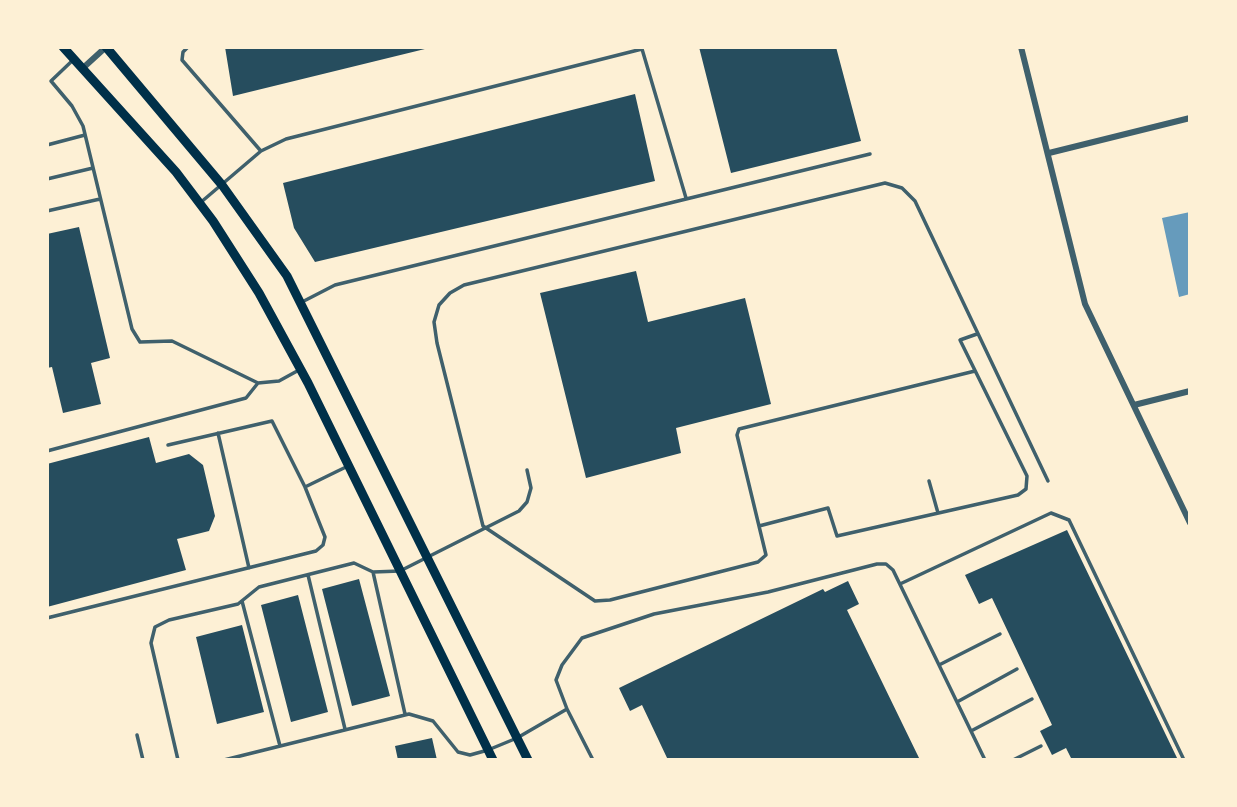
<!DOCTYPE html>
<html>
<head>
<meta charset="utf-8">
<style>
  body { margin:0 }
  #map { position:relative; width:1237px; height:807px; overflow:hidden; background:#fdf0d5; font-family:Rubik,sans-serif }
  canvas { display:block }
  .frame { position:absolute; inset:0; border:49px solid #fdf0d5; pointer-events:none }
</style>
</head>
<body>
<div id="map">
<canvas width="1237" height="807"></canvas>
<div class="frame"></div>
</div>
<script>
const c = document.querySelector('canvas').getContext('2d');
c.lineJoin = 'round';
function paint(path, color) { c.fillStyle = color; c.fill(path, 'evenodd'); }
const poly = rows => new Path2D(rows.map(r => 'M' + r).join(''));
function trace(path, color, width, dash) { c.strokeStyle = color; c.lineWidth = width; c.lineCap = dash ? 'butt' : 'round'; c.setLineDash(dash || []); c.stroke(path); }
const water = poly([
  [1190,212,1190,294,1179,297,1162,218]
]);
const building = poly([
  [225,47,429,47,429,48,233,96],
  [699,47,836,47,861,141,731,173],
  [635,94,655,181,315,262,294,228,283,183],
  [79,227,110,358,91,363,101,404,63,413,52,367,47,368,47,234],
  [636,271,648,322,745,298,771,404,676,428,681,453,586,478,540,293],
  [149,437,156,463,189,454,203,465,215,516,209,531,177,539,186,570,47,607,47,464],
  [1067,530,1178,760,1072,760,1066,748,1052,755,1040,731,1052,725,992,598,979,604,965,575],
  [359,579,390,696,352,706,322,589],
  [848,581,859,604,847,610,920,760,668,760,642,705,630,711,619,688,823,589,825,592],
  [298,595,328,712,291,722,261,605],
  [242,625,264,712,217,724,196,637],
  [432,738,437,760,398,760,395,746]
]);
const service = poly([
  [188,47,183,52,182,60,260,150],
  [73,60,51,81,72,106,83,126,132,329,140,342,172,341,258,383,279,381,299,370],
  [47,145,85,135],
  [47,179,93,168],
  [200,203,261,151,286,139,642,49,686,198],
  [47,211,100,199],
  [302,302,335,285,870,154],
  [975,371,739,429,737,435,766,555,758,562,610,600,595,601,483,526,437,343,434,322,439,305,450,293,464,285,885,183,902,188,915,201,1048,481],
  [218,433,249,568],
  [168,445,272,421,305,487],
  [47,451,246,398,258,383],
  [929,481,938,513],
  [759,526,828,508,837,536,1018,495,1026,489,1027,476,960,340,977,334],
  [373,572,405,714],
  [308,575,345,729],
  [900,584,1051,513,1069,520,1184,760],
  [242,601,280,746],
  [47,618,316,551,323,545,325,537,305,487,348,466],
  [939,665,1000,634],
  [957,702,1017,669],
  [567,709,593,760],
  [971,731,1032,699],
  [137,735,143,760],
  [178,760,151,643,155,627,169,620,238,604,259,587,354,563,373,572,400,571,519,511,527,502,531,488,527,470],
  [224,760,409,714,433,721,458,752,470,755,488,750,517,738,567,709,556,680,562,665,582,638,654,614,768,592,877,564,886,564,893,570,985,760],
  [1013,760,1041,746]
]);
const minor = poly([
  [1021,47,1085,304,1190,523],
  [83,68,106,47],
  [1049,153,1190,118],
  [1134,405,1190,391]
]);
const secondary = poly([
  [63,47,176,172,213,221,259,293,308,383,493,760],
  [106,47,222,185,287,276,528,760]
]);
paint(water, '#669bbc');
paint(building, '#264d5e');
trace(service, '#3f606c', 3.5);
trace(minor, '#3f606c', 6);
trace(secondary, '#003049', 9);
</script>
</body>
</html>
